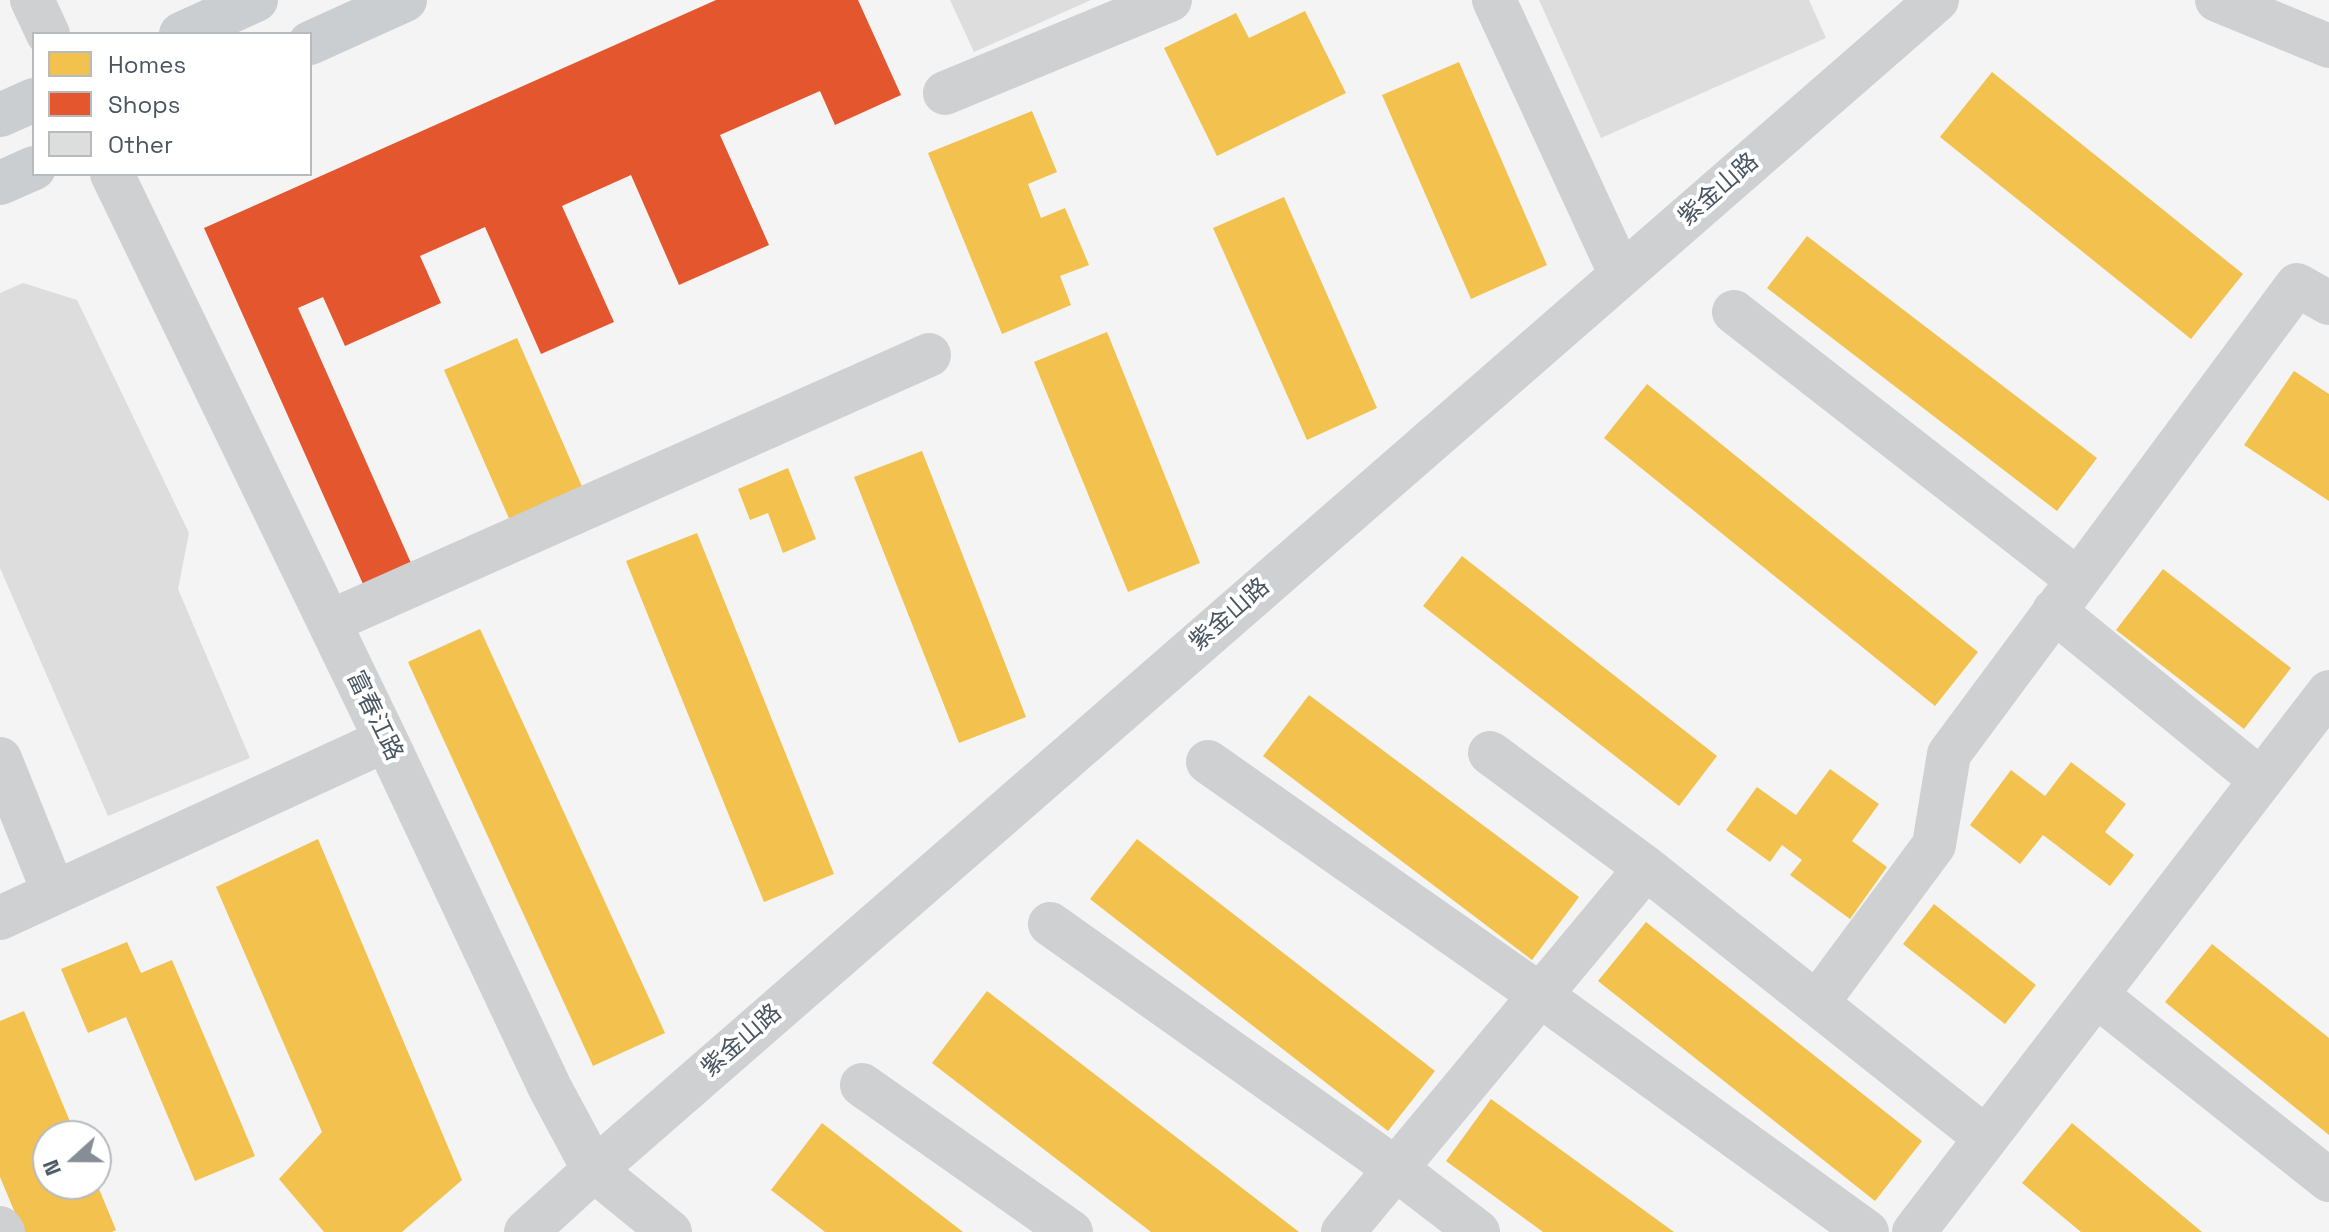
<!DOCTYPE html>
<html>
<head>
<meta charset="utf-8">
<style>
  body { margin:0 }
  #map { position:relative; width:2329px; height:1232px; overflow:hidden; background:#f4f4f4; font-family:"Space Grotesk",sans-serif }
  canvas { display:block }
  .legend { position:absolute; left:32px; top:32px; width:280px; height:144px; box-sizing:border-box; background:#fff; border:2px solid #b7bbc0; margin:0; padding:10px 14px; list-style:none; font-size:24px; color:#4a5661 }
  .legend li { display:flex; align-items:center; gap:16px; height:40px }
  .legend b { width:40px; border:2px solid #b7bbc0 }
  .north { position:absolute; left:32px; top:1120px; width:80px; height:80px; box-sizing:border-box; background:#fff; border:2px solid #b7bbc0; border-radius:50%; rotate:249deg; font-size:22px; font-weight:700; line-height:32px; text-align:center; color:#4a5661 }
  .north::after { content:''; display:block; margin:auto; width:28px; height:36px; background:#868d94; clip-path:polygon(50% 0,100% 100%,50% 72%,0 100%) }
</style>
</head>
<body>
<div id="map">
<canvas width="2329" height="1232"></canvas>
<ul class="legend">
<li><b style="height:22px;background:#f2c14e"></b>Homes</li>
<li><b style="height:22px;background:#e4572e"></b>Shops</li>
<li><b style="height:22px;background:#ddddde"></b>Other</li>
</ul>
<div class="north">N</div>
</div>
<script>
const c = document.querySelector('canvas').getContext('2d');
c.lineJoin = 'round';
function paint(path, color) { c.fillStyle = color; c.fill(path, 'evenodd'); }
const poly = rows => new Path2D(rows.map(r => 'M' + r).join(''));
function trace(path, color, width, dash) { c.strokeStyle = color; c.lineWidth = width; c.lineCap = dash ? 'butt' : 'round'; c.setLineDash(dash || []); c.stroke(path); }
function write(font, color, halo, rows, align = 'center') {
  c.font = font + ' "Space Grotesk","Noto Sans SC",sans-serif'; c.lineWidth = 8; c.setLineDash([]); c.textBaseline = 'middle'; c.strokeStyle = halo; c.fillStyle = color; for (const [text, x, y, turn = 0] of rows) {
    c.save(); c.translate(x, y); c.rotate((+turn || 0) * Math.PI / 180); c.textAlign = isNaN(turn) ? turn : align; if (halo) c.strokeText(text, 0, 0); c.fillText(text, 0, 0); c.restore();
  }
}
const homes = poly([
  [1305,11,1346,93,1217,156,1164,48,1236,13,1249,38],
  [1459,62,1547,265,1471,299,1382,95],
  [1992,72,2243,274,2191,339,1940,137],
  [1032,111,1057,172,1028,184,1041,218,1065,208,1089,265,1060,276,1071,305,1002,334,928,153],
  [1284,197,1377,408,1307,440,1213,228],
  [1807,236,2097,458,2057,511,1767,288],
  [1107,332,1200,563,1128,592,1034,362],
  [517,338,584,491,511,523,444,370],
  [2294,371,2329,394,2329,501,2244,445],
  [1647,384,1978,652,1935,706,1604,438],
  [922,451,1026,717,959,743,854,477],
  [788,468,816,539,783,553,768,513,750,520,738,489],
  [697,533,834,874,764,902,626,561],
  [1462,556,1717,756,1679,806,1423,606],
  [2163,569,2291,668,2244,729,2116,630],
  [480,629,665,1033,593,1066,408,662],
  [1309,695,1579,897,1532,960,1263,756],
  [2071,762,2126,804,2105,832,2134,855,2110,886,2043,835,2020,864,1970,825,2011,770,2045,796],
  [1830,769,1879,804,1852,841,1887,867,1850,919,1790,875,1802,860,1782,845,1770,862,1726,830,1757,787,1796,815],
  [318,839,462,1180,402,1232,324,1232,279,1179,322,1132,216,887],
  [1137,839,1435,1071,1388,1131,1090,899],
  [1934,904,2036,985,2005,1024,1903,944],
  [1646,922,1922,1141,1875,1201,1598,981],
  [127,942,141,973,172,960,255,1156,195,1181,126,1017,88,1033,61,969],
  [2212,944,2329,1038,2329,1135,2165,1002],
  [987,991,1299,1232,1151,1232,932,1063],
  [24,1011,76,1136,48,1136,48,1184,97,1184,116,1230,112,1232,23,1232,0,1177,0,1021],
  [1491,1099,1674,1232,1543,1232,1446,1161],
  [822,1123,963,1232,825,1232,771,1190],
  [2072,1123,2202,1232,2081,1232,2022,1183]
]);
const shops = poly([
  [716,0,858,0,901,95,835,125,820,91,720,135,769,245,679,285,631,175,562,206,614,322,541,354,485,227,420,256,441,303,345,346,323,297,298,308,415,572,367,593,204,228]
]);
const building = poly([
  [950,0,1091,0,974,52],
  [1539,0,1809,0,1826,38,1601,138],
  [23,283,77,300,189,533,178,589,250,758,108,816,0,568,0,293]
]);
const minor = poly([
  [32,0,48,34],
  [1494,0,1621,275],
  [2217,0,2329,46],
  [945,93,1170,0],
  [112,174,386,740,550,1088,594,1170,670,1232],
  [1734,312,2078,580],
  [2054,611,2261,780],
  [329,622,929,355],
  [1490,753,1646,868,1986,1138],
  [0,759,54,893],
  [1208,762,1540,995,1867,1232],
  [0,918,386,740],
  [1050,924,1396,1169,1478,1232],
  [2096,995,2329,1180],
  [1817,1003,1934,845,1949,754,2297,285,2329,303],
  [862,1085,1071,1232],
  [0,1228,3,1232],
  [526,1232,594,1170,1937,0],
  [1343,1232,1646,868],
  [1914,1232,2329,692]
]);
const major = poly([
  [181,34,256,0],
  [310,43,405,0],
  [0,115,34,100],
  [0,183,34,168]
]);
const streetNames = [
  ["紫金山路",1719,190,-41],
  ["紫金山路",1230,615,-41],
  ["富春江路",374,716,64],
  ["紫金山路",742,1041,-41]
];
paint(homes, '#f2c14e');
paint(shops, '#e4572e');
paint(building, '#ddddde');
trace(minor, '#ced0d2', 44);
trace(major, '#caced1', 44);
write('24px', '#4a5661', '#fff', streetNames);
</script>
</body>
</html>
